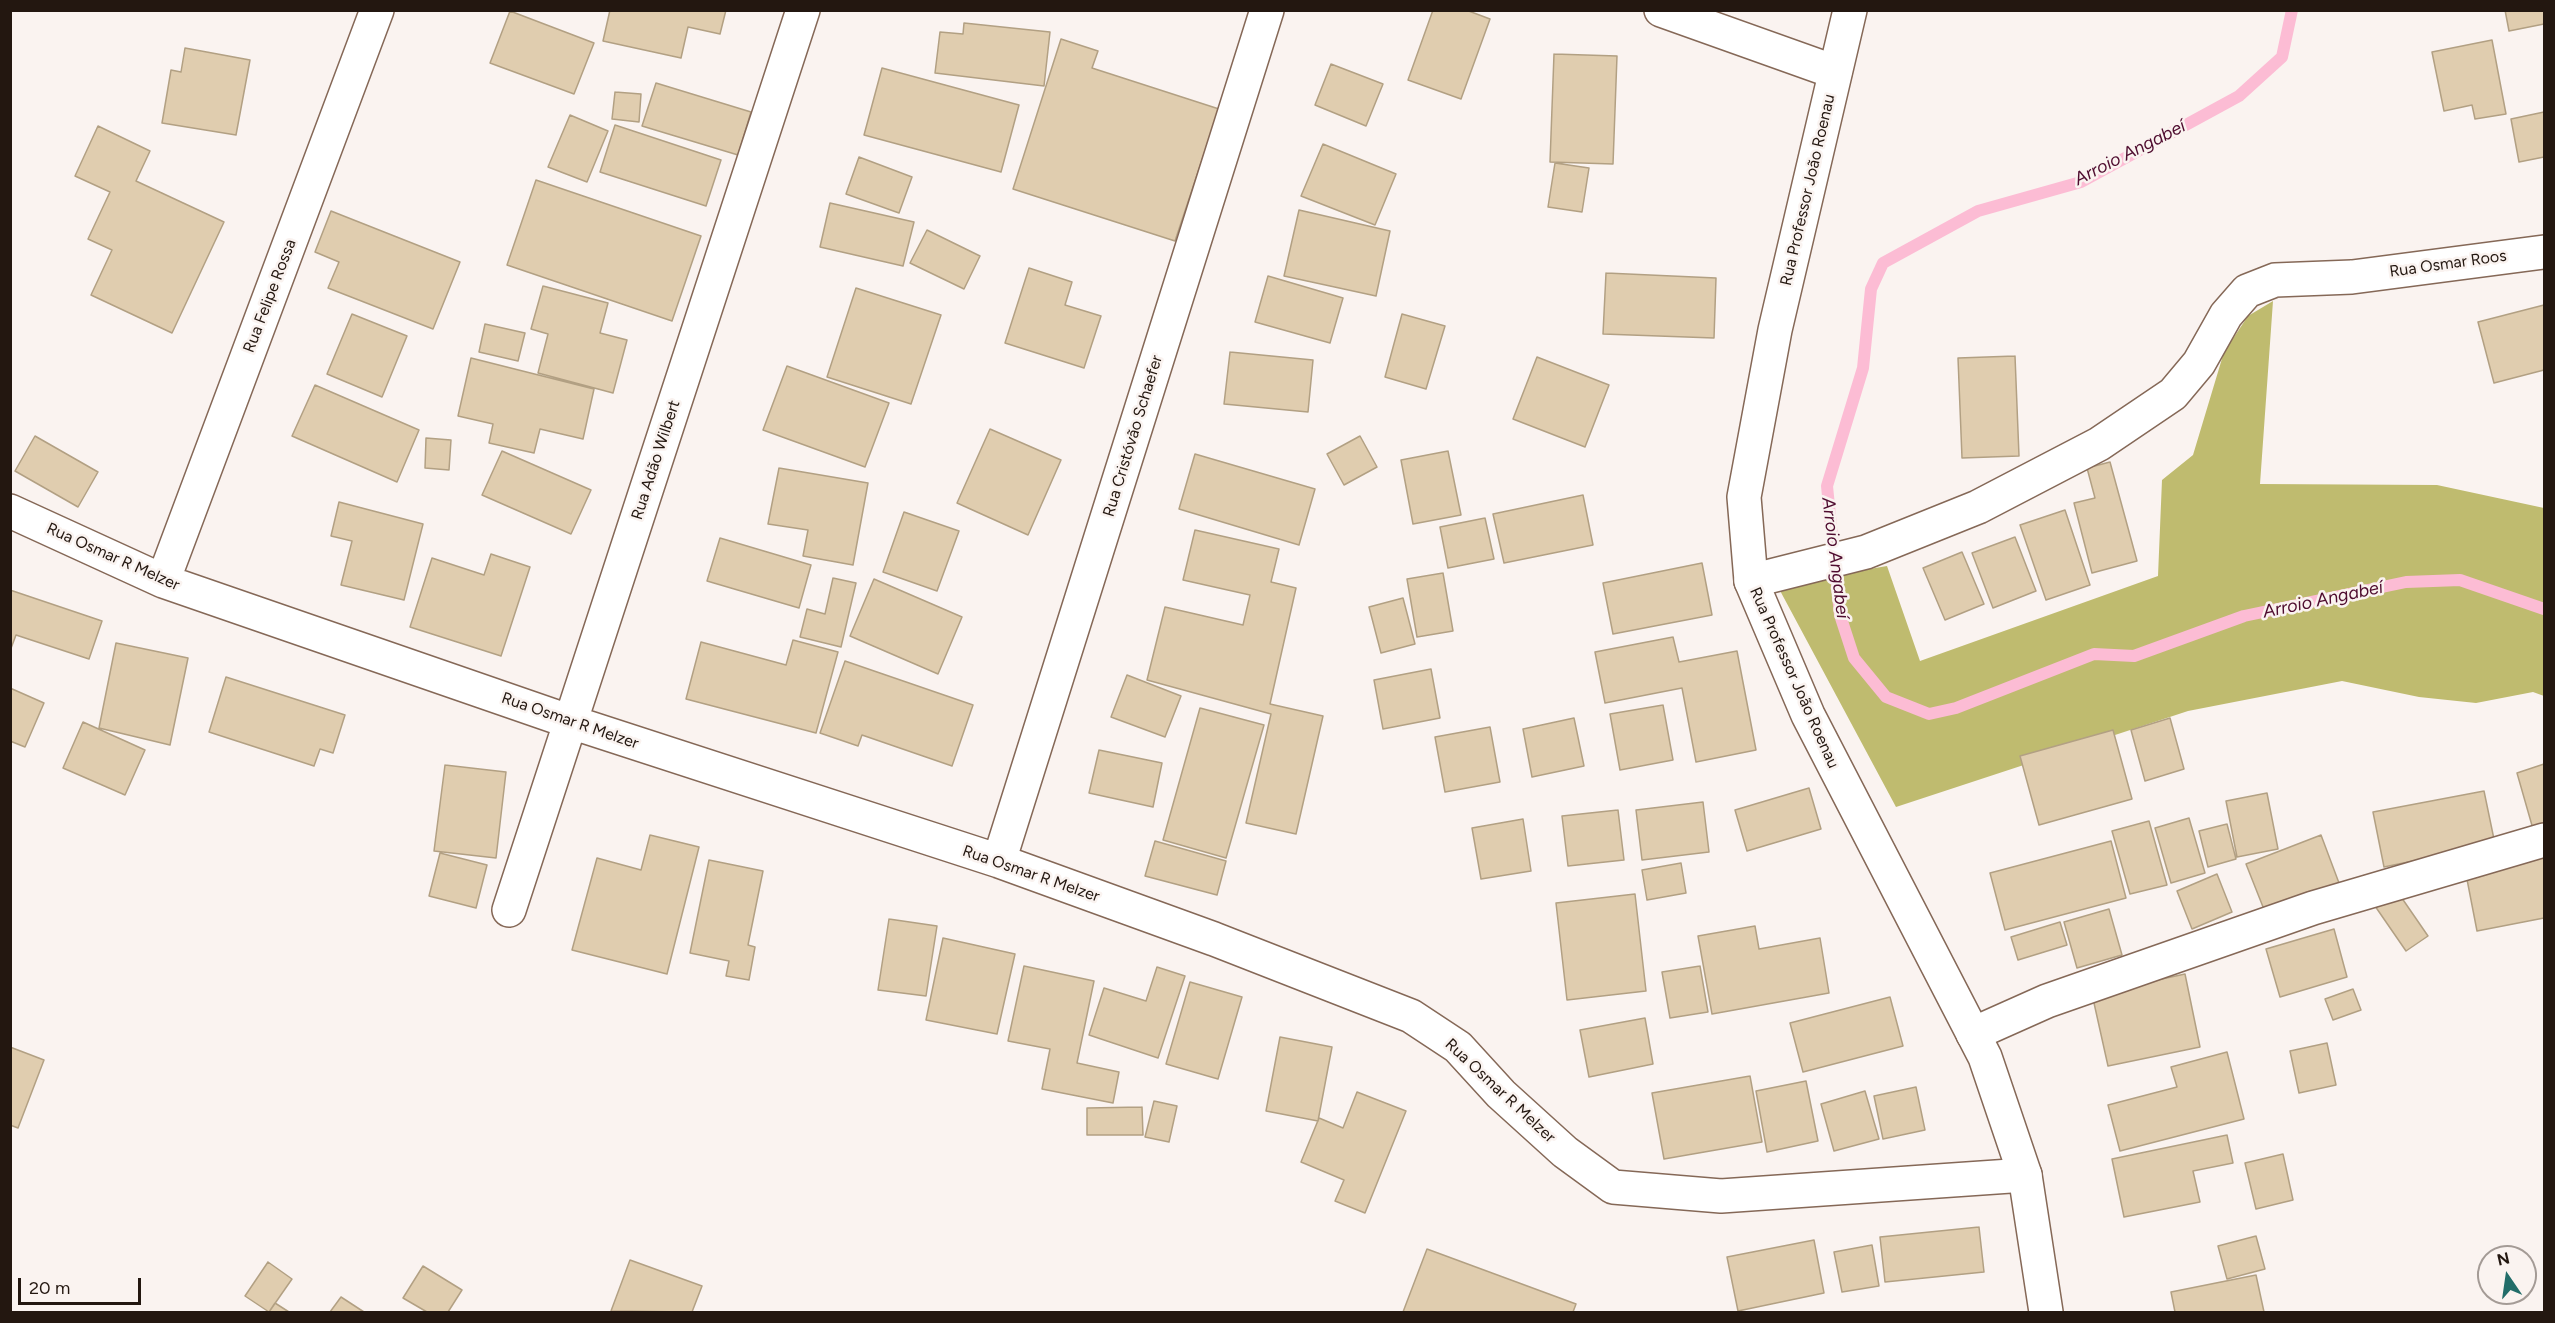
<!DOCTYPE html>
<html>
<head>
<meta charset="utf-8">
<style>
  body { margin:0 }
  #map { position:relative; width:2555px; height:1323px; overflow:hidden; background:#faf3f0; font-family:Figtree,sans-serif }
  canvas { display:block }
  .frame { position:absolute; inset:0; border:12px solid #231710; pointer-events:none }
  .north { position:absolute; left:2477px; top:1245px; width:60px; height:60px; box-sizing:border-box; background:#faf3f0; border:2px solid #a49b96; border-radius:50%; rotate:347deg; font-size:16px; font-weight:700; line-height:24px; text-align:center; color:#231710 }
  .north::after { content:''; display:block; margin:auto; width:21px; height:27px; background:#226d69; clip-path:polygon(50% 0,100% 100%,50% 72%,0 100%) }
  .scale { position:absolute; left:18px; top:1278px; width:123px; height:27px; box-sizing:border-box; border:3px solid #231710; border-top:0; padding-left:8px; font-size:18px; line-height:21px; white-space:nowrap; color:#231710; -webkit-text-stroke:4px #faf3f0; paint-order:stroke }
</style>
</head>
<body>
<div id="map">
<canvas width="2555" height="1323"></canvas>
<div class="frame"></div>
<div class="north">N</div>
<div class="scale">20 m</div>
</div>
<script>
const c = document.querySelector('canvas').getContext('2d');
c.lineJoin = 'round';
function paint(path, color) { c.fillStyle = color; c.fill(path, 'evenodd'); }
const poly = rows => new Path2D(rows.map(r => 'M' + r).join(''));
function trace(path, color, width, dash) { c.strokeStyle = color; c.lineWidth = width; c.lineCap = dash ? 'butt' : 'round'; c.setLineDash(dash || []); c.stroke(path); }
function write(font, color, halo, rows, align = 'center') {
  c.font = font + ' Figtree,sans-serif'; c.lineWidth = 5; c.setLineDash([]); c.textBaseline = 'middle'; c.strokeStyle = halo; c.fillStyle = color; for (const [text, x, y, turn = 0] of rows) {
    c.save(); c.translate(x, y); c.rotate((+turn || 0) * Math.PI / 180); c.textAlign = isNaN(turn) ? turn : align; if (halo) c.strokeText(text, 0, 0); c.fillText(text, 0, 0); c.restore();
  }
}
const forest = poly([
  [2273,301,2260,484,2437,485,2544,508,2544,696,2533,692,2476,703,2419,697,2342,681,2188,711,1896,807,1777,585,1887,566,1920,661,2158,576,2162,480,2193,455,2224,352,2248,316]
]);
const stream = poly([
  [2292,10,2282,57,2239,96,2081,182,1978,211,1883,263,1871,289,1863,368,1827,486,1840,615,1854,658,1886,697,1929,714,1956,708,2094,654,2134,656,2244,616,2406,582,2460,580,2544,609]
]);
const building = poly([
  [610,10,726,10,720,34,688,27,681,58,603,41,610,10],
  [1433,10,1466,10,1490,19,1461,99,1408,80,1433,10],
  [2505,10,2544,10,2544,24,2509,31,2505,10],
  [510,11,594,43,574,94,490,63,510,11],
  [964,23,1050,32,1044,86,935,73,940,32,963,34,964,23],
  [1061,39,1098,51,1092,68,1219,109,1175,241,1013,189,1061,39],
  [2492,40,2506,114,2475,119,2472,105,2444,111,2432,52,2492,40],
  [185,48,250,60,236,135,162,123,171,70,181,72,185,48],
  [1554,54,1617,56,1613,164,1550,162,1554,54],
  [1331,64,1383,84,1366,126,1315,105,1331,64],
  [882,68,1019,105,1001,172,864,135,882,68],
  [656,83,751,112,738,155,642,126,656,83],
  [615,92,641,94,639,122,612,119,615,92],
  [2544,112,2544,157,2519,162,2511,119,2544,112],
  [570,115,608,131,587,182,548,167,570,115],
  [615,125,721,160,706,206,600,172,615,125],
  [98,126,150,151,136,181,224,222,172,333,91,295,112,250,88,239,110,192,75,176,98,126],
  [1323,144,1396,174,1375,225,1301,196,1323,144],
  [859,157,912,177,899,213,846,194,859,157],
  [1555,163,1589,168,1582,212,1548,207,1555,163],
  [536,180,701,236,672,321,507,265,536,180],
  [830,203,914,222,903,266,820,247,830,203],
  [1299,210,1390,231,1376,296,1284,276,1299,210],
  [331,211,460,262,433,329,328,288,339,262,315,252,331,211],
  [927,230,980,256,964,289,910,263,927,230],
  [1029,268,1072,282,1065,305,1101,316,1084,368,1005,343,1029,268],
  [1606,273,1716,278,1714,338,1603,334,1606,273],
  [1268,276,1343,298,1330,343,1255,322,1268,276],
  [543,286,608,303,600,333,627,340,613,393,538,373,548,334,531,329,543,286],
  [856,288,941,315,911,404,827,377,856,288],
  [2544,305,2544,370,2494,383,2478,322,2544,305],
  [352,314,407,336,382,397,327,374,352,314],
  [1402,314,1445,326,1426,389,1385,377,1402,314],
  [485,324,525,333,518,361,479,352,485,324],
  [1230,352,1313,360,1308,412,1224,404,1230,352],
  [2015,356,2019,456,1962,458,1958,358,2015,356],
  [1537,357,1609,385,1585,447,1513,419,1537,357],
  [471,358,594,389,583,439,540,429,534,453,489,443,493,424,458,416,471,358],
  [787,366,889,403,865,467,763,430,787,366],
  [315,385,419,430,397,482,292,436,315,385],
  [990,429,1061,460,1028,535,957,503,990,429],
  [35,436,98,472,78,507,15,471,35,436],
  [1360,436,1377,467,1344,485,1327,454,1360,436],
  [426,438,451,440,449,470,425,468,426,438],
  [502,451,591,490,571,534,482,495,502,451],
  [1448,451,1461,515,1413,524,1401,460,1448,451],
  [1195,454,1315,489,1299,545,1179,509,1195,454],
  [2110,462,2137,561,2092,573,2074,503,2095,498,2087,468,2110,462],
  [779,468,868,483,853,565,803,556,808,530,768,524,779,468],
  [1583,495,1593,545,1504,563,1493,514,1583,495],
  [339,502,423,524,404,600,341,585,352,541,331,536,339,502],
  [2065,510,2090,585,2046,600,2020,525,2065,510],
  [904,512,959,531,937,591,883,572,904,512],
  [1485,518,1494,559,1448,568,1440,527,1485,518],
  [1195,530,1279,549,1271,582,1296,588,1270,704,1323,716,1296,834,1246,823,1271,714,1147,680,1165,607,1243,625,1250,595,1183,580,1195,530],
  [2015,537,2036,591,1993,608,1972,553,2015,537],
  [720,538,811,565,799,608,707,581,720,538],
  [1962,552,1984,604,1945,620,1923,568,1962,552],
  [491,554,530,567,501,656,410,627,432,558,484,575,491,554],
  [1702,563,1712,615,1613,634,1603,583,1702,563],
  [1443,573,1453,631,1417,637,1407,579,1443,573],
  [833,578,856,583,841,647,800,637,807,609,825,614,833,578],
  [874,579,962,617,938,674,850,636,874,579],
  [10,590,102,621,89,659,16,635,10,651,10,590],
  [1403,598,1415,644,1381,653,1369,607,1403,598],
  [1673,637,1679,662,1737,651,1756,750,1696,762,1682,688,1605,703,1595,652,1673,637],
  [793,640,838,652,816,733,686,699,701,642,786,665,793,640],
  [116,643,188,658,170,745,99,728,116,643],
  [845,661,973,705,952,766,862,735,858,746,820,733,845,661],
  [1431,669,1440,718,1383,729,1374,680,1431,669],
  [1127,675,1181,696,1165,737,1111,717,1127,675],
  [226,677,345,715,333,753,320,749,314,766,209,732,226,677],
  [10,688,44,703,25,747,10,741,10,688],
  [1663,705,1673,760,1620,770,1610,714,1663,705],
  [1200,708,1264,725,1226,858,1163,840,1200,708],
  [1574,718,1584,766,1532,777,1523,729,1574,718],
  [2170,718,2184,769,2145,781,2131,730,2170,718],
  [83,722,145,750,125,795,63,768,83,722],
  [1490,727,1500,782,1445,792,1435,737,1490,727],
  [2113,730,2132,799,2039,825,2020,756,2113,730],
  [1099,750,1162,763,1153,807,1089,793,1099,750],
  [2544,764,2544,825,2533,829,2517,773,2544,764],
  [445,765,506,772,496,858,434,851,445,765],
  [1809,788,1821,829,1747,851,1735,810,1809,788],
  [2484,791,2495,844,2384,867,2373,812,2484,791],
  [2267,793,2278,849,2237,857,2226,801,2267,793],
  [1703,802,1709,852,1642,860,1636,810,1703,802],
  [1618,810,1624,860,1568,866,1562,816,1618,810],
  [2189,818,2205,873,2171,883,2155,828,2189,818],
  [1523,819,1531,871,1481,879,1472,828,1523,819],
  [2149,821,2167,885,2130,894,2112,831,2149,821],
  [2227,824,2236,859,2208,867,2199,831,2227,824],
  [650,835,699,847,667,974,572,950,597,858,641,870,650,835],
  [2321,835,2339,883,2265,912,2246,864,2321,835],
  [1155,841,1226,861,1217,895,1145,876,1155,841],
  [2111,841,2126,898,2005,930,1990,873,2111,841],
  [440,853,487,865,476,908,429,896,440,853],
  [2544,853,2544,918,2477,931,2465,869,2544,853],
  [709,860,763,871,748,945,755,947,749,980,726,976,729,961,690,953,709,860],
  [1681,863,1686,893,1647,900,1642,870,1681,863],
  [2217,874,2232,912,2192,929,2177,891,2217,874],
  [2397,891,2428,936,2406,951,2375,906,2397,891],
  [1635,894,1646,991,1567,1000,1556,903,1635,894],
  [2109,909,2122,955,2077,968,2064,922,2109,909],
  [889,919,937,926,926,996,878,990,889,919],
  [2060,922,2067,945,2018,960,2011,937,2060,922],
  [1755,926,1759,949,1820,938,1829,993,1712,1014,1698,936,1755,926],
  [2334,929,2347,977,2280,997,2266,949,2334,929],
  [943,938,1015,954,997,1034,926,1020,943,938],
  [1024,966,1094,981,1077,1063,1119,1072,1113,1103,1042,1089,1050,1049,1008,1041,1024,966],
  [1700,966,1708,1012,1670,1018,1662,972,1700,966],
  [1157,967,1185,976,1158,1058,1089,1035,1104,988,1146,1001,1157,967],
  [2185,974,2200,1047,2108,1066,2092,994,2185,974],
  [1190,982,1242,997,1218,1079,1166,1064,1190,982],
  [2353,989,2361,1010,2333,1020,2325,999,2353,989],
  [1890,997,1903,1046,1803,1072,1790,1023,1890,997],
  [1645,1018,1653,1064,1589,1077,1580,1030,1645,1018],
  [1280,1037,1332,1047,1318,1121,1266,1111,1280,1037],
  [2327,1043,2336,1085,2299,1093,2290,1051,2327,1043],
  [10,1047,44,1060,18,1128,10,1125,10,1047],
  [2227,1052,2244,1119,2120,1151,2108,1105,2177,1087,2171,1067,2227,1052],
  [1750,1076,1762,1142,1664,1159,1652,1093,1750,1076],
  [1806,1081,1818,1141,1767,1152,1756,1091,1806,1081],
  [1916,1087,1925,1130,1883,1139,1874,1096,1916,1087],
  [1865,1091,1879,1139,1834,1151,1821,1104,1865,1091],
  [1357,1092,1406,1111,1365,1213,1335,1201,1344,1180,1301,1162,1319,1118,1343,1128,1357,1092],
  [1154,1101,1177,1106,1169,1142,1145,1137,1154,1101],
  [1142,1107,1143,1135,1087,1135,1087,1108,1142,1107],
  [2227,1135,2233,1163,2193,1171,2200,1202,2124,1217,2112,1159,2227,1135],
  [2283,1154,2293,1200,2256,1209,2245,1163,2283,1154],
  [1979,1227,1984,1272,1885,1282,1880,1237,1979,1227],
  [2256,1236,2265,1269,2227,1279,2218,1246,2256,1236],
  [1814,1240,1824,1293,1738,1311,1727,1257,1814,1240],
  [1872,1245,1879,1286,1842,1292,1834,1252,1872,1245],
  [1427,1249,1576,1304,1573,1312,1403,1312,1427,1249],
  [630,1260,702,1286,692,1312,611,1311,630,1260],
  [268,1262,292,1279,269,1312,245,1296,268,1262],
  [423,1266,462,1290,448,1312,427,1312,403,1298,423,1266],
  [2256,1275,2264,1312,2175,1312,2171,1292,2256,1275],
  [341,1297,364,1312,330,1312,341,1297],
  [275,1303,289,1312,269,1312,275,1303]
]);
const minor = poly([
  [1661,10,1835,72],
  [10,511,163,581,571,722,999,861,1214,939,1411,1016,1458,1047,1501,1094,1565,1152,1613,1187,1721,1196,2025,1175],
  [163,581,377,10],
  [1751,581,1866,552,1978,507,2099,444,2173,394,2199,363,2226,315,2247,291,2275,280,2352,277,2544,252],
  [999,861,1267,10],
  [509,910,803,10],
  [1973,1034,2047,1001,2313,908,2544,840]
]);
const tertiary = poly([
  [1850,10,1775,330,1744,497,1751,581,1808,715,1985,1057,2025,1175,2046,1312]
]);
const streetNames = [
  ["Rua Professor João Roenau",1808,190,-77],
  ["Rua Osmar Roos",2448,264,-8],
  ["Rua Felipe Rossa",270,296,-69],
  ["Rua Cristóvão Schaefer",1133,436,-73],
  ["Rua Adão Wilbert",656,460,-72],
  ["Rua Osmar R Melzer",113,557,24],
  ["Rua Professor João Roenau",1794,678,66],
  ["Rua Osmar R Melzer",570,721,19],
  ["Rua Osmar R Melzer",1031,874,19],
  ["Rua Osmar R Melzer",1500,1091,43]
];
const waterNames = [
  ["Arroio Angabeí",2130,153,-27],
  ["Arroio Angabeí",1835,558,83],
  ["Arroio Angabeí",2323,600,-12]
];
paint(forest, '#bfbb6f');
trace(stream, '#fcbcd4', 12);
paint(building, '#e0cdaf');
trace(building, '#b2a083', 1.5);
trace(minor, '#856857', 36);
trace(tertiary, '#856857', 36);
trace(minor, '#fff', 33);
trace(tertiary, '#fff', 33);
write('16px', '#231710', '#faf3f0', streetNames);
write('italic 18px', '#4f0c2f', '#faf3f0', waterNames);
</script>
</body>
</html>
